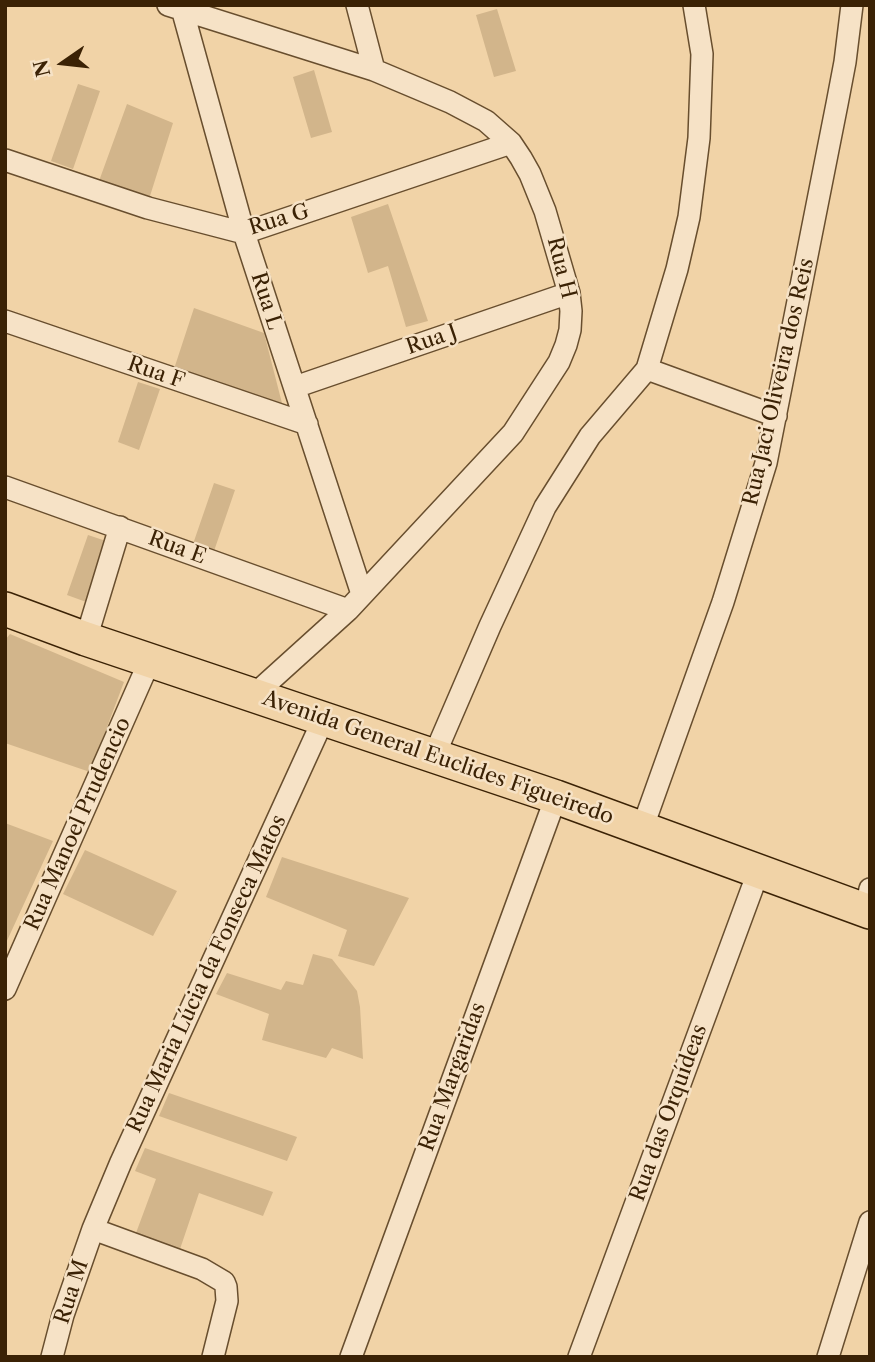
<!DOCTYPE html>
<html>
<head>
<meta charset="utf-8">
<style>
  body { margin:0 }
  #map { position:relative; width:875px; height:1362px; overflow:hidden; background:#f1d3a7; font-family:"Libre Caslon Text",serif }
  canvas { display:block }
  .frame { position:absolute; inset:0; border:7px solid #3b2205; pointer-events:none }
  .north { position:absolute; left:28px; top:28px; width:70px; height:70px; -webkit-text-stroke:5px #f6e2c6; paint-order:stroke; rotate:256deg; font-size:19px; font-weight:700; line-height:28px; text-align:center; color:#3b2205 }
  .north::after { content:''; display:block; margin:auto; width:24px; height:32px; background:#3b2205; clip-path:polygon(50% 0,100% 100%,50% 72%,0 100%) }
</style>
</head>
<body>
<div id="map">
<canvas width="875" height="1362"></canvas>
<div class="frame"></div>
<div class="north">N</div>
</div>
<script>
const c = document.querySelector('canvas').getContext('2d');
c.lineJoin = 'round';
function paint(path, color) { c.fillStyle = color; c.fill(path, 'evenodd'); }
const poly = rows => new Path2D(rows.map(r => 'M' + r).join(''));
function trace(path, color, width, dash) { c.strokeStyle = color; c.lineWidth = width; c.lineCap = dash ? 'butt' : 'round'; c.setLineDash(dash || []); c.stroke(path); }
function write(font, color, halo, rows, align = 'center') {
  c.font = font + ' "Libre Caslon Text",serif'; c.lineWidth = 5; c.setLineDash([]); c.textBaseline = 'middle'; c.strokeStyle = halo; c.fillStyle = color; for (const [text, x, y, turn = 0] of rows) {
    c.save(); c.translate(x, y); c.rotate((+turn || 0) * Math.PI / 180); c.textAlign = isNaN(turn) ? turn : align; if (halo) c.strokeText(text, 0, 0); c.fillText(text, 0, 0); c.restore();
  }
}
const green = poly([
  [497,9,516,71,494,77,476,15],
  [314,70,332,132,311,138,293,77],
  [78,84,100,91,73,169,51,161],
  [127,104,173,123,150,196,99,181],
  [388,204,428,321,406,327,388,266,368,273,351,217],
  [194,308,264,333,284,411,174,369],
  [138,382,160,389,139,450,118,442],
  [214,483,235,490,214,551,193,544],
  [88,535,109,542,89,603,67,595],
  [10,634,124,682,90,772,5,743,5,640],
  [5,823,53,841,5,945],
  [85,850,177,891,153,936,63,894],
  [282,857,409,898,374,966,338,956,347,930,266,897],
  [313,954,332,959,357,991,360,1007,363,1059,332,1048,326,1058,262,1040,269,1014,216,994,227,973,281,990,286,981,303,985],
  [169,1093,297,1137,287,1161,159,1116],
  [145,1148,273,1192,263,1216,199,1193,179,1252,136,1233,156,1179,135,1171]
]);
const minor = poly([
  [168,5,374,70,450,102,486,121,511,143,521,158,530,174,545,211,569,293,571,311,570,330,566,345,559,362,513,433,348,610,254,695],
  [181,5,244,233,362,594],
  [357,5,374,70],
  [5,160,148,208,244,233,511,143],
  [5,321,307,424],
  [647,369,776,416],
  [295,387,569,293],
  [5,487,348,610],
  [86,639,120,527],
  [434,756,490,626,545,507,590,436,647,369,677,269,689,217,699,138,702,54,694,5],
  [642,829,723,602,766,463,837,104,845,62,852,5],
  [866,910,870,889],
  [5,989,150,660],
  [93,1229,202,1269,224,1282,226,1287,227,1301,213,1357],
  [52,1357,63,1315,93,1229,121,1162,323,720],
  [351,1357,556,797],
  [579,1357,759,870],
  [828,1357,870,1222]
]);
const primary = poly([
  [5,609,86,639,556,797,870,912]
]);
const streetNames = [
  ["Rua G",279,220,-17],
  ["Rua H",561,268,76],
  ["Rua L",266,301,72],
  ["Rua J",432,340,-19],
  ["Rua F",156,373,19],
  ["Rua Jaci Oliveira dos Reis",779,382,-77],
  ["Rua E",177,548,20],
  ["Avenida General Euclides Figueiredo",438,758,19],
  ["Rua Manoel Prudencio",78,824,-66],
  ["Rua Maria Lúcia da Fonseca Matos",207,974,-65],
  ["Rua Margaridas",453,1077,-70],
  ["Rua das Orquídeas",669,1113,-70],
  ["Rua M",72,1292,-72]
];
paint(green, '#d2b58b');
trace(minor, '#684e2e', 24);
trace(primary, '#3b2205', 36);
trace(minor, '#f6e2c6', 21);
trace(primary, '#f1d3a7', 33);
write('21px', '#3b2205', '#f6e2c6', streetNames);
</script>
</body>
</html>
